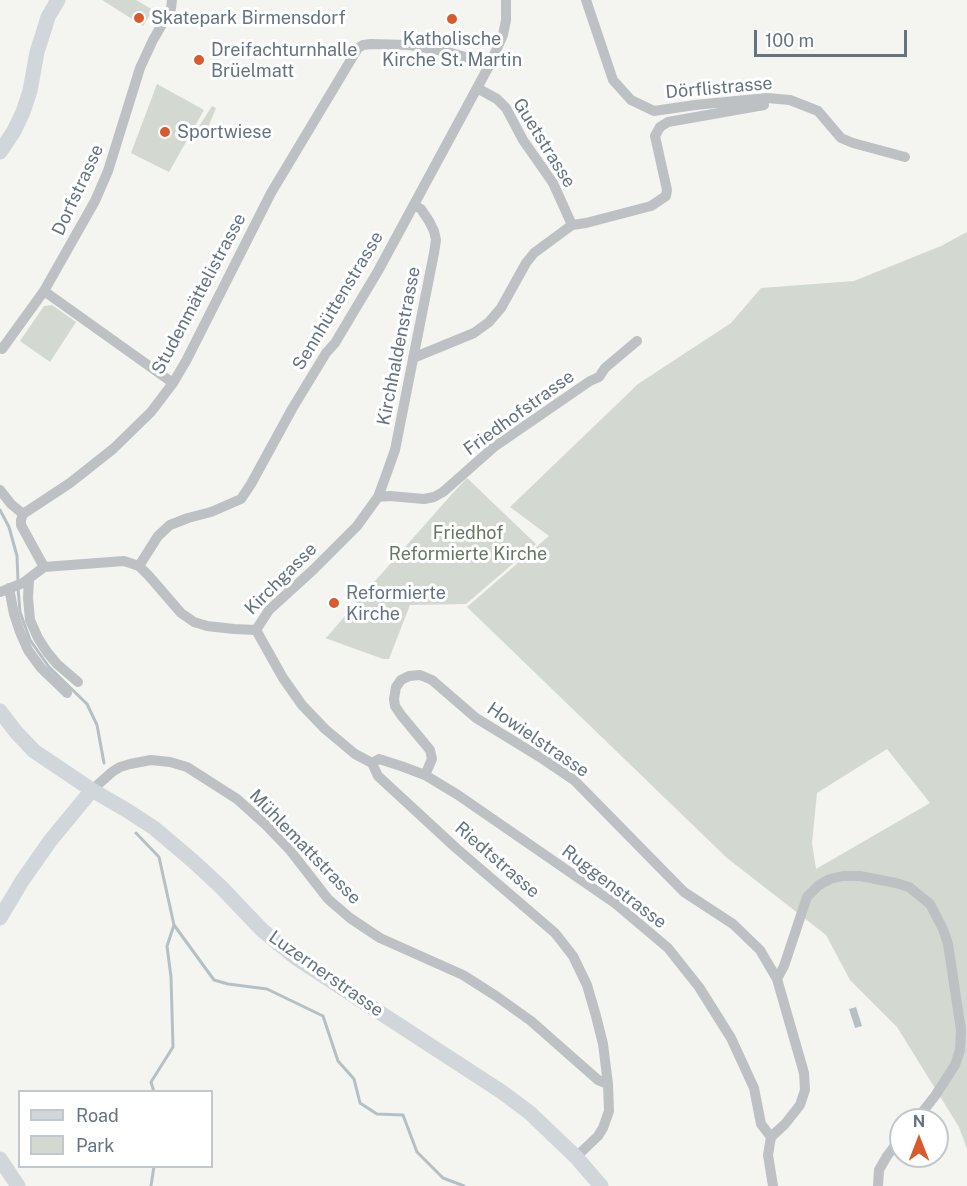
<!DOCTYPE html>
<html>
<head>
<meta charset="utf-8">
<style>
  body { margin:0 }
  #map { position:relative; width:967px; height:1186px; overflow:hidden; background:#f4f4f0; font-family:"Public Sans",sans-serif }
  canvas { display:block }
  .legend { position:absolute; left:18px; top:1090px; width:195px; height:78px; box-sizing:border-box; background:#fff; border:2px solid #c1c7cc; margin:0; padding:8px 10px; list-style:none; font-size:18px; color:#657380 }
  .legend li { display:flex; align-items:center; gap:12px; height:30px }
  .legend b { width:30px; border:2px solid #c1c7cc }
  .north { position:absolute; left:889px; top:1108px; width:60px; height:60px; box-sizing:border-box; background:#fff; border:2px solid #c1c7cc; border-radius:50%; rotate:0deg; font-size:16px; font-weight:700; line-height:24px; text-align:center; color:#657380 }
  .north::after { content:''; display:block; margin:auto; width:21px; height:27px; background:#d85a2d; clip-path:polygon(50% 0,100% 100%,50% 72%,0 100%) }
  .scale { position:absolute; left:754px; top:30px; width:153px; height:27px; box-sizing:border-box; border:3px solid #657380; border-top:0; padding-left:8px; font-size:18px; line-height:21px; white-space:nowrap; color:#657380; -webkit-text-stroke:4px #fff; paint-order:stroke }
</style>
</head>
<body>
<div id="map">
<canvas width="967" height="1186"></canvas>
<ul class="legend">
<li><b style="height:8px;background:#d1d6da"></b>Road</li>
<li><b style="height:16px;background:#d3d9d0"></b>Park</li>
</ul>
<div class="north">N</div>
<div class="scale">100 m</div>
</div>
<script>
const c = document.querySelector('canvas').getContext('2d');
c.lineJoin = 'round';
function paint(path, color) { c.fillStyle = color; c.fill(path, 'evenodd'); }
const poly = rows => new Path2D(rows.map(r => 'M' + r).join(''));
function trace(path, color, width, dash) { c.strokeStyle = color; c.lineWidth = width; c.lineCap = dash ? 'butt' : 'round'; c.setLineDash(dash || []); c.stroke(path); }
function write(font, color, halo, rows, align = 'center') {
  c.font = font + ' "Public Sans",sans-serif'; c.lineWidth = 6; c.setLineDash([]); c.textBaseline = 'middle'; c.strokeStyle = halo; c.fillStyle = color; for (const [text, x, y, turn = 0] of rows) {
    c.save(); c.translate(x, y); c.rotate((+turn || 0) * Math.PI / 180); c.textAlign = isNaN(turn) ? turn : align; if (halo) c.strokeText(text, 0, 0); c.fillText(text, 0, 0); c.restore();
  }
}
const green = poly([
  [102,0,136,0,153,10,143,26],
  [157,84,204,110,169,172,131,153],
  [212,106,216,108,205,135,196,131],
  [967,232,967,1149,959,1127,897,1027,850,980,826,935,727,858,467,607,549,536,510,507,638,384,731,323,761,288,854,281,941,246],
  [887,749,930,803,816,869,812,843,817,793],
  [52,305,76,322,50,362,20,341,44,306],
  [467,478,536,544,466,604,410,605,389,659,383,659,325,638,327,637,368,589,452,494]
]);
const water = poly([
  [856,1007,862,1026,855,1028,849,1009]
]);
const stream = poly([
  [0,510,9,527,17,556,18,581],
  [18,588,20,612,30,640,49,667,87,704,97,725,104,763],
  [136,833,159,857,174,925,214,980,228,984,267,989,323,1016,338,1061,354,1079,360,1103,377,1114,403,1115,417,1152,443,1178,464,1186],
  [154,1092,151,1082,173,1047,171,977,167,946,174,925],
  [151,1186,154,1166]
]);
const street = poly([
  [586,0,613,80,631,100,654,111,695,105,767,98,790,100,818,111,841,138,853,143,905,157],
  [477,88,497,99,506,108,523,140,553,183,572,225],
  [44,291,173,383],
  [2,349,44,291,95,201,108,171,140,68,153,40,171,9,172,0],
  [413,358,474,333,489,322,501,308,526,263,534,253,572,225,586,223,651,206,666,196,667,190,655,136,660,127,668,122,764,105],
  [0,490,11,504,23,514],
  [378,497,390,496,424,499,434,497,443,492,494,447,590,381,599,377,605,368,637,341],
  [23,514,70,483,113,449,151,412,173,383,186,361,271,193,358,48,363,45,371,44,409,45,444,51,490,64],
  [23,514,21,520,21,525,44,567],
  [139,566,158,536,170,525,188,518,211,512,241,499,251,484,292,409,326,353,335,343,378,271,490,64,503,35,506,20,506,0],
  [29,579,28,598,30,620,38,638,47,652,57,664,78,682],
  [9,588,14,614,20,632,28,650,41,668,67,693],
  [0,592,23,583,44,567,124,561,139,566,149,576,181,613,194,622,207,626,234,629,256,630],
  [256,630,283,678,302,705,325,729,355,754,372,763,378,776,456,848,555,933,573,956,587,985,596,1016,603,1044,608,1084,609,1111,603,1128,598,1136,576,1157],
  [256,630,269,610,313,570,357,526,378,497,385,478,395,450,434,253,436,240,434,231,429,221,421,209,414,205],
  [372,763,379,759,401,766,425,775,458,795,616,904,668,948,699,987,731,1038,754,1088,761,1124,771,1137,768,1155,773,1186],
  [425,775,432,759,430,750,401,715,395,706,394,699,396,687,401,680,409,676,420,675,432,680,476,718,543,759,574,780,684,892,733,924,760,950,777,979],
  [92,790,112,772,120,767,130,764,151,760,170,762,187,767,237,799,266,825,289,849,328,899,350,918,380,938,463,975,496,996,531,1021,598,1080,608,1084],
  [771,1137,785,1124,800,1105,805,1090,804,1073,777,979,784,966,807,897,819,885,830,879,843,876,860,876,896,883,909,887,930,904,943,929,948,944,961,1030,960,1050,955,1065,935,1096,916,1120],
  [878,1186,879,1170,887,1156,901,1138]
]);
const secondary = poly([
  [0,152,14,131,23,112,30,91,37,52,45,27,48,17,58,0],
  [0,711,16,732,34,751,92,790,128,811,154,828,193,861,221,887,262,930,296,958,502,1092,530,1113,576,1157,601,1186],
  [0,918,22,881,50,841,92,790],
  [0,1159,18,1186]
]);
const markers = [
  [139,18,6,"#d85a2d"],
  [452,19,6,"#d85a2d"],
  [199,60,6,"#d85a2d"],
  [165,132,6,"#d85a2d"],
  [334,603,6,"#d85a2d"]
];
const poiNames = [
  ["Skatepark Birmensdorf",151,18],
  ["Katholische",452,39,"center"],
  ["Kirche St. Martin",452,60,"center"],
  ["Dreifachturnhalle",211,50],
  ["Brüelmatt",211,71],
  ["Sportwiese",177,132],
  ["Reformierte",346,593],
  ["Kirche",346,614]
];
const streetNames = [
  ["Dörflistrasse",719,88,-5],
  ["Guetstrasse",544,143,58],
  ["Dorfstrasse",78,190,-65],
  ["Studenmättelistrasse",199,294,-62],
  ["Sennhüttenstrasse",338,301,-59],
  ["Kirchhaldenstrasse",399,346,-79],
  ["Friedhofstrasse",519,413,-36],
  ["Kirchgasse",281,579,-45],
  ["Howielstrasse",538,740,34],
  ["Mühlemattstrasse",305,847,46],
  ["Riedtstrasse",497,860,41],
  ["Ruggenstrasse",614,887,37],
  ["Luzernerstrasse",326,974,35]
];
const parkNames = [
  ["Friedhof",468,533],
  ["Reformierte Kirche",468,554]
];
paint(green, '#d3d9d0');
paint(water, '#b6c0c4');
trace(stream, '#b6c0c4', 3);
trace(street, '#bdc1c4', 10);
trace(secondary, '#d1d6da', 15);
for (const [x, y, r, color] of markers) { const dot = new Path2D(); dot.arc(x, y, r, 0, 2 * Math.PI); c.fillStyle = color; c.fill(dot); trace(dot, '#fff', 2); }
write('18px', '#657380', '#fff', poiNames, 'left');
write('18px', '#657380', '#fff', streetNames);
write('18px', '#677763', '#fff', parkNames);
</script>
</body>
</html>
